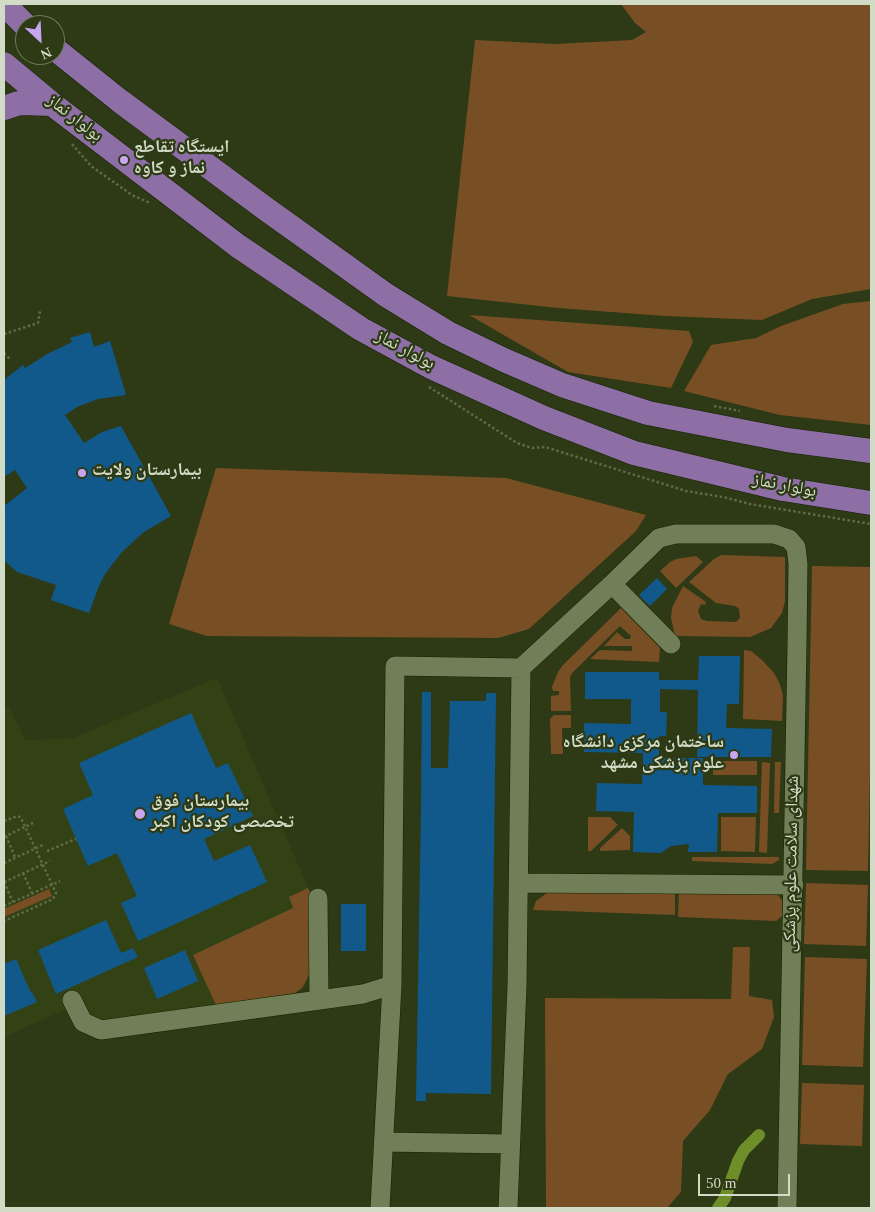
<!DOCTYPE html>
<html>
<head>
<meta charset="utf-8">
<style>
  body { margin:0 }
  #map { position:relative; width:875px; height:1212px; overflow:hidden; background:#2d3a15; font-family:Georgia,serif }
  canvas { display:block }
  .frame { position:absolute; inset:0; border:5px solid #d2dbc6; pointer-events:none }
  .north { position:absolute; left:15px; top:15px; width:50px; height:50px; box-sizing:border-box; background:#2d3a15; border:1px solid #6f7a5c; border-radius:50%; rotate:155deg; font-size:14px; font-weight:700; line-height:20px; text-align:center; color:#d2dbc6 }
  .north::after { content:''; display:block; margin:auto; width:18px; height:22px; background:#c8a5ef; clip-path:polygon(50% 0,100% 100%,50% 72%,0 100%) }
  .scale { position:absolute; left:698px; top:1174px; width:92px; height:22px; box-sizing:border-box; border:2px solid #d2dbc6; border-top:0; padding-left:6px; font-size:15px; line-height:18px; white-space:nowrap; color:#d2dbc6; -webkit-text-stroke:4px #2d3a15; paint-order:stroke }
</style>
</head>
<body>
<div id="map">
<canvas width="875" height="1212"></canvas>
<div class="frame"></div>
<div class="north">N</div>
<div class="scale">50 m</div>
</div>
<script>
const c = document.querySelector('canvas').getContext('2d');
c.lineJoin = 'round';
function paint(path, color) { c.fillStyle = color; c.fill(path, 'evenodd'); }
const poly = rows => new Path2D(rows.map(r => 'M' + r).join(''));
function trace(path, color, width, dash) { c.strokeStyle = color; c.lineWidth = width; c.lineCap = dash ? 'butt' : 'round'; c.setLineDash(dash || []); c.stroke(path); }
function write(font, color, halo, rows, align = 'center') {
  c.font = font + ' Georgia,"Noto Naskh Arabic",serif'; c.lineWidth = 4.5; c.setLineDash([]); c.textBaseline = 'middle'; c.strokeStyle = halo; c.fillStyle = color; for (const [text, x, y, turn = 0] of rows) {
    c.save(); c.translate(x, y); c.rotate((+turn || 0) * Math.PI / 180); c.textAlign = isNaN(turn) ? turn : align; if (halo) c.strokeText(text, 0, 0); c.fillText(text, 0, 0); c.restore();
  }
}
const built = poly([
  [217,678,310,892,309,975,306,983,302,988,295,993,101,1023,91,1020,80,1003,4,1037,4,710,9,707,25,740,73,738]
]);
const green = poly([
  [621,4,871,4,871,289,812,299,762,320,665,316,558,308,447,296,475,40,555,44,632,40,646,32,635,23],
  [871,301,871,425,780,415,684,391,711,345,756,338,781,326,843,304],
  [469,315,689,331,693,342,671,388,568,372],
  [216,468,506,478,646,515,636,531,529,629,498,638,207,636,169,624],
  [721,555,785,557,785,601,782,613,771,628,750,637,675,636,671,618,672,608,683,586,706,602,705,605,701,604,698,611,701,619,707,621,736,622,740,618,739,609,735,606,716,603,689,582,714,559],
  [696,556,703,562,676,588,660,571,670,562,676,559],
  [812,566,871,567,871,713,868,871,806,870],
  [621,608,660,648,659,662,590,659,600,650,632,651,632,646,604,646,617,632,625,639,630,639,631,636,620,626,572,673,570,678,571,711,551,711,551,696,559,695,559,691,553,691,552,687,558,672,563,665],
  [744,650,751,651,762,660,774,673,779,682,783,695,782,721,743,719],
  [554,715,571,715,571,728,562,728,563,754,551,754,550,719],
  [713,761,757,761,757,775,713,775],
  [762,762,770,763,767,853,759,852],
  [775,762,781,762,779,813,774,813],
  [588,817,610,817,618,825,591,851,588,851],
  [721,817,756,817,755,852,721,851],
  [622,828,630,836,630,850,600,851,600,848],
  [692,857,779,857,779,860,772,864,692,861],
  [806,883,868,885,866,946,804,944],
  [308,888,310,892,309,975,302,988,295,993,216,1005,193,955,293,908,289,897],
  [49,889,52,896,4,917,4,909],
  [551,890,675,891,675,915,533,910,536,901],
  [679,890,777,894,782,900,782,916,776,921,678,917],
  [733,947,750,947,749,996,772,1000,774,1017,762,1049,728,1074,710,1110,683,1141,681,1192,667,1208,546,1208,545,998,731,999],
  [805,957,867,959,863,1067,802,1065],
  [802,1083,864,1085,862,1146,800,1144]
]);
const canal = poly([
  [718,1208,725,1198,738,1161,744,1150,759,1135]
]);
const building = poly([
  [90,332,94,347,110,341,126,395,98,399,77,407,65,415,84,443,102,432,121,426,171,516,144,532,122,552,105,574,99,586,89,613,51,600,56,585,17,572,4,560,4,506,27,488,15,470,4,477,4,380,23,365,25,368,49,353,72,342,70,338],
  [657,578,667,589,650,606,639,595],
  [699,656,740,656,739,704,727,704,726,728,772,729,771,757,697,757,698,690,660,689,660,712,667,712,666,736,659,736,659,758,703,758,703,785,757,786,757,813,718,813,717,852,688,852,689,844,671,846,661,853,633,852,634,812,596,811,597,783,642,784,643,753,584,752,584,723,631,724,631,699,585,699,585,672,659,672,659,680,698,680],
  [422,692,431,692,431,768,448,768,450,701,486,701,486,693,496,693,491,1094,426,1093,426,1101,416,1101,421,808],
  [191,713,216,768,228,763,253,816,204,839,214,861,250,845,267,882,138,941,121,903,137,896,117,853,88,866,63,809,93,795,79,763],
  [341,904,366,904,366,951,341,951],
  [106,920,121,953,133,948,138,957,56,994,38,950],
  [185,950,198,981,157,999,144,968],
  [16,959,31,993,32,992,37,1002,4,1016,4,964]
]);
const path = poly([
  [41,20,48,25],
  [72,144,91,166,132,195,150,203],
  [4,334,38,323,40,311],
  [4,353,11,360],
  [429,387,517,443,532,448,545,447,686,491,723,497,750,504,871,524],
  [714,406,740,411],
  [4,821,18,816,21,818,56,893,53,899,4,921],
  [6,836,15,857],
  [4,837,33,823],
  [47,851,76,839],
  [4,863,43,845],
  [23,873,32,893],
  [4,882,50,861],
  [4,882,13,902],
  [4,906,60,881]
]);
const minor = poly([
  [612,584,671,644],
  [521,668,612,584,659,538,676,534,774,534,789,539,796,547,798,564,797,644,787,1208],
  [518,883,794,885],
  [318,898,319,998],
  [72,1000,83,1022,101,1030,363,994,392,985],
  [384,1142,510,1144],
  [380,1208,392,985,395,666,521,668,517,986,508,1208]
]);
const major = poly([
  [4,4,25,25],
  [55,49,120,101,266,209,386,295,448,333,504,360,562,385,648,413,787,440,871,451],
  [4,64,52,104,238,246,361,329,431,367,544,418,634,453,783,489,871,503],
  [4,108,19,103,52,104]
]);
const markers = [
  [124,160,5,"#c8a5ef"],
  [82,473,5,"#c8a5ef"],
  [734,755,5,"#c8a5ef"],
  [140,814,6,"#c8a5ef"]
];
const streetNames = [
  ["بولوار نماز",73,120,38],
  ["بولوار نماز",404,352,28],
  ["بولوار نماز",784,488,11],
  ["شهدای سلامت علوم پزشکی",794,864,-89]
];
const poiNames = [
  ["ایستگاه تقاطع",134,150],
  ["نماز و کاوه",134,171],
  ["بیمارستان ولایت",92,473],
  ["ساختمان مرکزی دانشگاه",724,745,"right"],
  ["علوم پزشکی مشهد",724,766,"right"],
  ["بیمارستان فوق",151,804],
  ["تخصصی کودکان اکبر",151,825]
];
paint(built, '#334215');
paint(green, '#784f24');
trace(canal, '#6e8e29', 12);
paint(building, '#12598b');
trace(minor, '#152100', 20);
trace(major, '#152100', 25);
trace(path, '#5f6a4a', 2.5, [2.5, 2.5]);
trace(minor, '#707f58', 19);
trace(major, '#8d6fa5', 24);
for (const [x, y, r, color] of markers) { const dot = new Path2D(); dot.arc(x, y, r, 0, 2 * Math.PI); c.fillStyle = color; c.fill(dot); trace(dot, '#2d3a15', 2); }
write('18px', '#d2dbc6', '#2d3a15', streetNames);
write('bold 18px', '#d2dbc6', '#2d3a15', poiNames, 'left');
</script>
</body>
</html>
